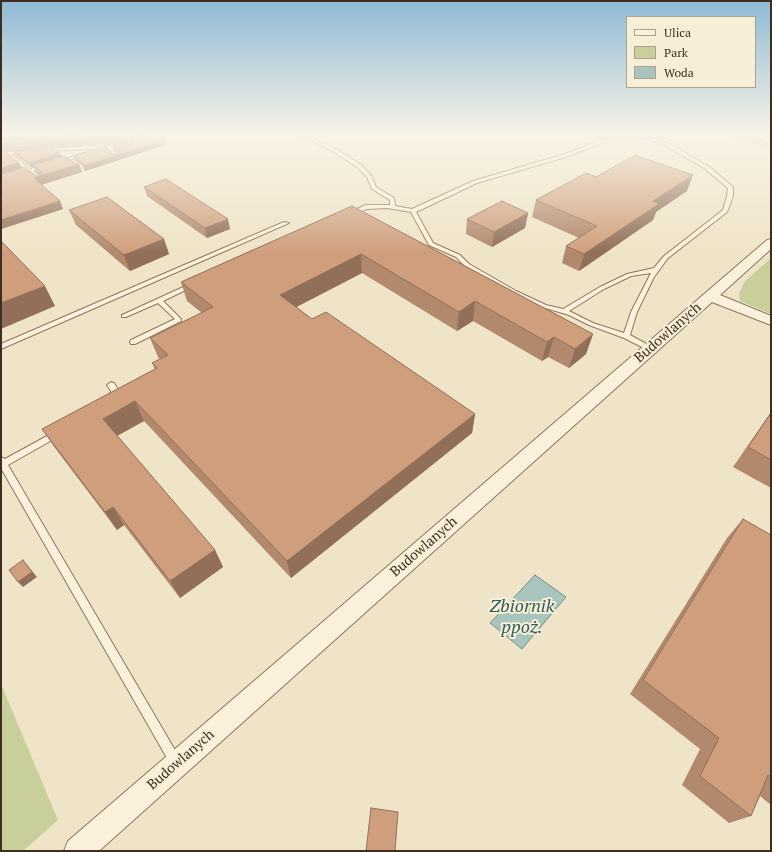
<!DOCTYPE html>
<html>
<head>
<meta charset="utf-8">
<style>
  body { margin:0 }
  #map { position:relative; width:772px; height:852px; overflow:hidden; background:#f0e4c8; font-family:"PT Serif",serif }
  canvas { display:block }
  .frame { position:absolute; inset:0; border:2px solid #3d2e20; pointer-events:none }
  .legend { position:absolute; left:626px; top:16px; width:130px; height:72px; box-sizing:border-box; background:#f7eed8; border:1px solid #ada18e; margin:0; padding:5px 7px; list-style:none; font-size:12px; color:#3d2e20 }
  .legend li { display:flex; align-items:center; gap:8px; height:20px }
  .legend b { width:20px; border:1px solid #ada18e }
</style>
</head>
<body>
<div id="map">
<canvas width="772" height="852"></canvas>
<div class="frame"></div>
<ul class="legend">
<li><b style="height:5px;background:#faf1dc"></b>Ulica</li>
<li><b style="height:11px;background:#c9cf9b"></b>Park</li>
<li><b style="height:11px;background:#a9c4bc"></b>Woda</li>
</ul>
</div>
<script>
const c = document.querySelector('canvas').getContext('2d');
c.lineJoin = 'round';
function paint(path, color) { c.fillStyle = color; c.fill(path, 'evenodd'); }
const poly = rows => new Path2D(rows.map(r => 'M' + r).join(''));
function trace(path, color, width, dash) { c.strokeStyle = color; c.lineWidth = width; c.lineCap = dash ? 'butt' : 'round'; c.setLineDash(dash || []); c.stroke(path); }
function write(font, color, halo, rows, align = 'center') {
  c.font = font + ' "PT Serif",serif'; c.lineWidth = 4; c.setLineDash([]); c.textBaseline = 'middle'; c.strokeStyle = halo; c.fillStyle = color; for (const [text, x, y, turn = 0] of rows) {
    c.save(); c.translate(x, y); c.rotate((+turn || 0) * Math.PI / 180); c.textAlign = isNaN(turn) ? turn : align; if (halo) c.strokeText(text, 0, 0); c.fillText(text, 0, 0); c.restore();
  }
}
const green = poly([
  [771,258,771,314,740,301,739,294,745,281],
  [1,684,58,820,23,851,1,851]
]);
const water = poly([
  [535,575,566,597,522,649,490,623,535,575]
]);
const service = poly([
  [143,134,159,134,157,135,133,137,131,146,112,148,119,157,117,158,108,149,97,151,95,150,96,149,44,151,42,150,44,149,127,144,129,135,143,134],
  [298,134,303,134,338,150,361,165,371,175,376,187,394,198,395,206,412,209,473,181,565,154,618,134,642,135,670,144,708,166,733,187,733,196,727,212,668,258,654,277,637,312,630,335,652,347,654,349,652,351,650,351,624,338,589,325,569,315,542,307,512,293,465,266,456,257,429,245,411,212,387,208,367,209,352,215,348,215,348,213,366,205,390,205,390,200,372,189,367,177,357,167,334,152,298,134],
  [619,136,642,137,666,146,704,168,728,188,727,196,723,210,664,256,654,268,627,274,600,287,563,309,546,305,516,291,469,264,460,255,433,243,416,212,477,183,569,156,619,136],
  [651,273,631,312,624,333,593,323,569,311,604,289,631,276,651,273],
  [732,134,738,134,771,145,771,147,732,134],
  [26,151,26,153,24,153,11,154,30,169,46,165,46,167,33,171,44,180,44,182,40,182,29,173,1,181,1,178,26,170,6,154,1,154,1,152,26,151],
  [84,153,86,153,86,155,59,163,57,162,84,153],
  [284,222,289,223,1,349,1,344,284,222],
  [192,283,195,285,194,286,163,301,181,319,181,321,135,344,131,344,130,342,131,340,175,319,158,303,126,317,122,317,122,315,192,283],
  [111,382,114,383,119,391,117,399,113,402,109,399,111,391,107,385,111,382],
  [58,430,61,431,62,433,61,435,8,465,179,757,181,761,179,765,175,767,171,765,1,468,1,457,5,459,58,430]
]);
const minor = poly([
  [771,239,771,249,720,295,771,316,771,325,712,302,99,851,64,851,68,841,767,240,771,239]
]);
const wall = poly([
  [1,134,120,134,121,135,124,135,126,142,126,143,5,151,22,168,36,176,41,176,36,173,34,167,31,167,15,155,13,151,60,154,61,156,75,164,79,164,82,172,41,185,60,201,63,209,1,229],
  [113,145,165,145,85,171,83,166,75,161,73,156,112,154,117,155,118,153,115,149],
  [596,177,687,191,656,212,653,220,579,271,562,263,566,246,579,238,532,217,536,200],
  [144,187,230,229,207,238,147,196],
  [352,206,593,334,586,354,569,368,548,357,542,361,473,321,457,331,362,273,296,307,312,319,475,414,472,433,291,578,144,421,117,436,215,550,223,567,180,598,124,525,117,530,55,448,42,429,155,369,152,363,160,359,158,357,150,338,202,313,187,301,181,282],
  [69,210,164,239,169,254,130,271,76,225],
  [528,213,525,228,492,247,466,234,467,219],
  [771,412,771,488,733,467],
  [743,519,771,535,771,805,760,796,751,816,729,823,682,785,700,749,630,694,727,538]
]);
const shadedWall = poly([
  [162,134,165,145,85,171,83,166,164,141],
  [60,154,62,158,33,165,34,167,31,167,29,163],
  [19,163,23,170,1,176,1,168],
  [79,164,82,172,37,186,34,178],
  [693,175,687,191,656,212,653,220,579,271,584,254,653,201],
  [60,201,63,209,1,229,1,220],
  [528,213,525,228,492,247,494,232],
  [228,219,230,229,207,238,205,228],
  [164,239,169,254,130,271,124,255],
  [361,254,362,273,283,314,280,295],
  [45,286,55,306,1,329,1,303],
  [475,301,473,321,457,331,459,312],
  [593,334,586,354,569,368,575,349],
  [554,337,548,357,542,361,547,342],
  [135,401,144,421,113,438,103,419],
  [475,414,472,433,291,578,287,561],
  [113,507,124,525,117,530,105,512],
  [215,550,223,567,180,598,170,581],
  [23,560,37,577,23,587,18,582]
]);
const building = poly([
  [1,134,24,134,1,135,1,134],
  [95,134,119,134,119,135,124,135,123,136,1,144,1,140,95,134],
  [157,134,162,134,164,141,83,166,82,162,73,156,106,146,112,154,117,155,119,151,113,145,130,143,132,136,157,134],
  [1,148,2,148,19,163,1,168,1,148],
  [52,148,60,154,29,163,13,151,52,148],
  [635,155,693,175,653,201,659,204,584,254,566,246,597,226,536,200,586,173,596,177,635,155],
  [64,156,75,164,79,164,34,178,60,201,1,220,1,174,25,167,36,176,41,176,42,172,33,165,64,156],
  [166,179,228,219,205,228,144,187,166,179],
  [107,197,164,239,124,255,69,210,107,197],
  [502,201,528,213,494,232,467,219,502,201],
  [352,206,593,334,575,349,554,337,547,342,475,301,459,312,361,254,280,295,312,319,326,312,475,414,287,561,135,401,103,419,215,550,170,581,113,507,105,512,42,429,157,368,152,363,168,355,150,338,213,307,181,282,352,206],
  [1,241,45,286,1,303,1,241],
  [771,413,771,460,748,447,771,413],
  [743,519,771,535,771,777,768,775,751,816,700,776,719,738,643,680,743,519],
  [23,560,32,572,18,582,9,570,23,560],
  [371,808,398,812,395,851,366,851,371,808]
]);
const streetNames = [
  ["Budowlanych",668,333,-41],
  ["Budowlanych",424,547,-41],
  ["Budowlanych",181,760,-41]
];
const nearWaternames = [
  ["Zbiornik",522,607],
  ["ppoż.",522,628]
];
paint(green, '#c9cf9b');
paint(water, '#a9c4bc');
trace(water, '#6f938a', 1);
trace(service, '#8d765c', 2);
trace(minor, '#8d765c', 2);
paint(service, '#faf1dc');
paint(minor, '#faf1dc');
paint(wall, '#b2896c');
paint(shadedWall, '#916f58');
paint(building, '#cf9f7d');
trace(building, '#916f58', 1);
const sky = c.createLinearGradient(0, 0, 0, 253);
sky.addColorStop(0, '#8fbad6');
sky.addColorStop(0.53, '#f8f3e6');
sky.addColorStop(1, '#f8f3e600');
c.fillStyle = sky;
c.fillRect(0, 0, 772, 253);
write('14px', '#3d2e20', '#f7eed8', streetNames);
write('italic 18px', '#2f5d5a', '#f7eed8', nearWaternames);
</script>
</body>
</html>
